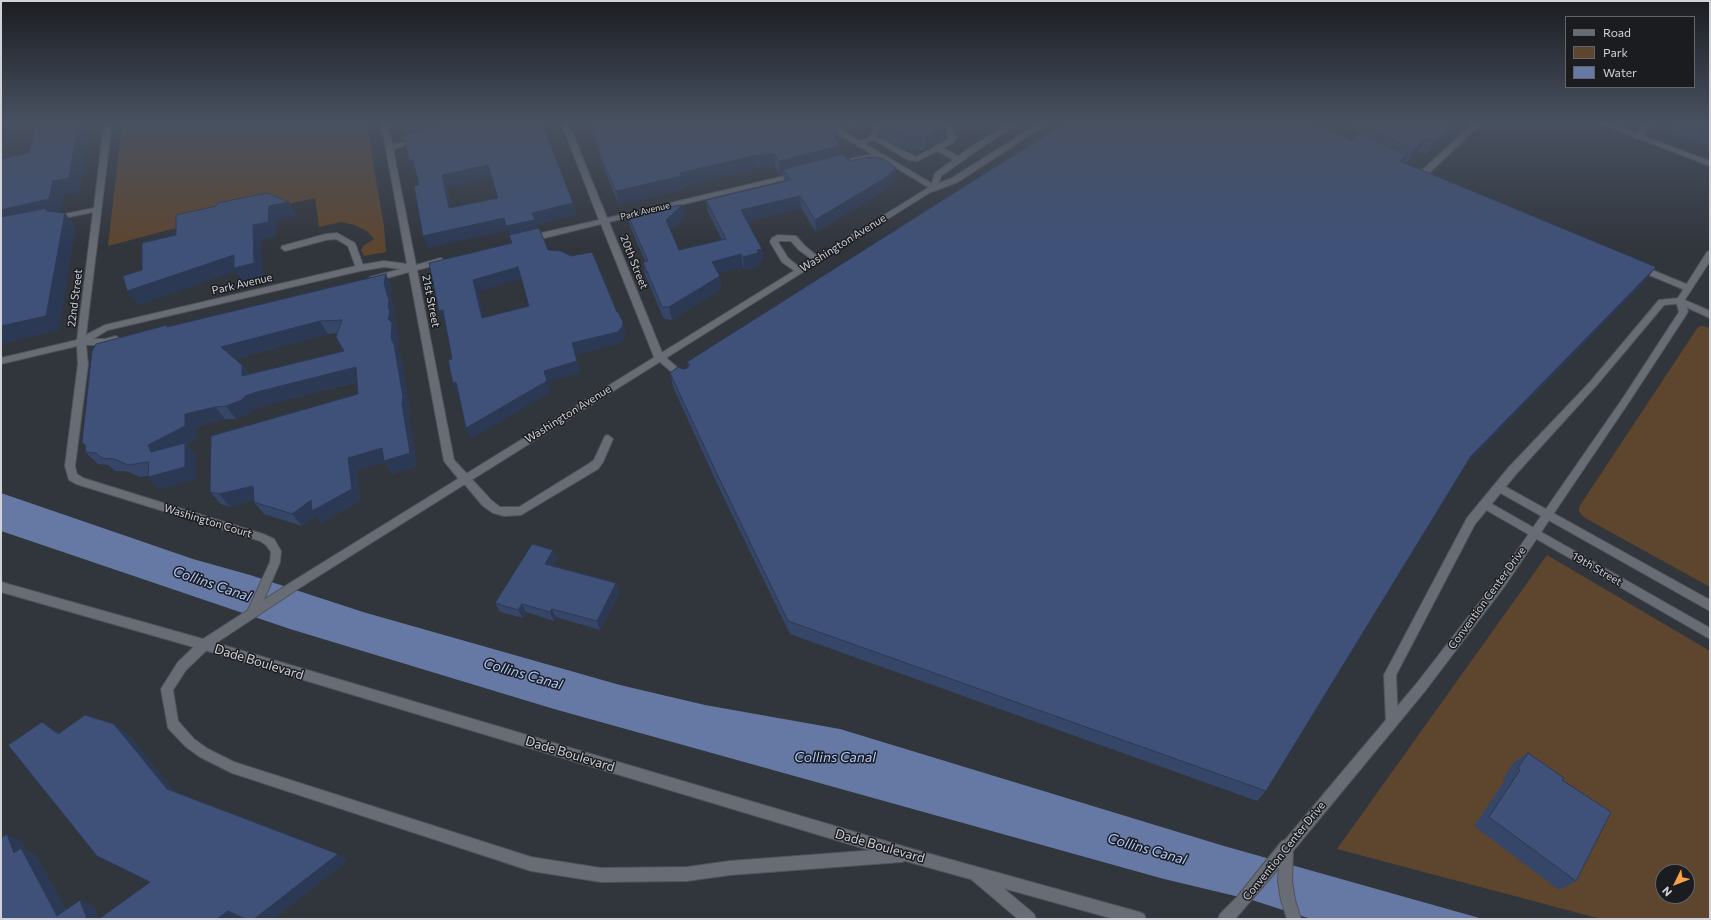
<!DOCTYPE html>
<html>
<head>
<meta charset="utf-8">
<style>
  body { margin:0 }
  #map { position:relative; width:1711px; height:920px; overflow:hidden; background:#31353c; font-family:Commissioner,sans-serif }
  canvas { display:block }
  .frame { position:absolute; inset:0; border:2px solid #d1d3d8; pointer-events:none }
  .legend { position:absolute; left:1565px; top:16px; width:130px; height:72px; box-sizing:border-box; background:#1b1c20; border:1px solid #64656a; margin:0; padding:5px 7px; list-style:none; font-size:12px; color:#d1d3d8 }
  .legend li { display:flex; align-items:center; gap:8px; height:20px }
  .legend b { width:20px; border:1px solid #64656a }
  .north { position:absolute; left:1655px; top:864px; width:40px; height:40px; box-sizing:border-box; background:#1b1c20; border:1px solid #64656a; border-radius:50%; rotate:227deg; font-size:11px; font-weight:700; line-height:16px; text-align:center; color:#d1d3d8 }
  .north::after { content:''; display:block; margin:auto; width:14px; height:18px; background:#f7a149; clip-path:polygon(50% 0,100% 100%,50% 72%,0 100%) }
</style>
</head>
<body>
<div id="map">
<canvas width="1711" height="920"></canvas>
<div class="frame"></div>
<ul class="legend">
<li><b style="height:5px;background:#686c74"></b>Road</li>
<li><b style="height:11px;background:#5e452e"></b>Park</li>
<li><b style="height:11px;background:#6679a4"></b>Water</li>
</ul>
<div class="north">N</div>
</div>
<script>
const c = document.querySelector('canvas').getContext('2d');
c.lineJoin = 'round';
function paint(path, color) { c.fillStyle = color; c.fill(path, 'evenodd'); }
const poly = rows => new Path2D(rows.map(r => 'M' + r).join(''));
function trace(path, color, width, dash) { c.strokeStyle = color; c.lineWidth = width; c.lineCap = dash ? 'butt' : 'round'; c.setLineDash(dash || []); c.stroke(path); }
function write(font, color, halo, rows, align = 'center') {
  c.font = font + ' Commissioner,sans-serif'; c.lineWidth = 3; c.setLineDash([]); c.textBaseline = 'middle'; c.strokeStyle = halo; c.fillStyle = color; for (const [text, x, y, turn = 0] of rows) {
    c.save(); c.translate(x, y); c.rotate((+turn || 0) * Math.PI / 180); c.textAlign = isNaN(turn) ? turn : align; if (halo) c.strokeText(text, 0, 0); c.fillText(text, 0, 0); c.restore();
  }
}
const green = poly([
  [122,122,366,122,384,226,386,252,364,256,361,250,363,246,374,239,367,231,354,225,341,222,319,227,315,198,168,230,108,246],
  [1703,326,1710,328,1710,587,1585,518,1579,512,1579,507,1698,327],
  [1547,555,1710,651,1710,919,1601,919,1337,849],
  [1663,872,1687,872,1687,896,1663,896]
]);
const water = poly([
  [1,493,193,559,250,575,363,612,620,685,705,705,840,729,1224,846,1483,919,1311,919,1252,900,1164,879,554,709,290,629,1,531]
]);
const lane = poly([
  [881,122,889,122,880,129,877,137,916,157,948,139,943,122,950,122,956,137,954,142,943,148,963,159,962,161,956,161,937,151,917,161,908,160,876,141,870,141,863,146,857,146,857,142,870,137,874,126,881,122],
  [1475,122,1483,122,1424,178,1418,178,1418,174,1475,122],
  [337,233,355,243,364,268,363,270,357,270,356,268,348,246,336,239,326,240,285,251,281,248,282,246,326,234,337,233],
  [778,235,796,236,805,246,821,259,820,261,814,261,799,250,791,241,780,241,778,242,788,258,803,270,802,272,796,272,782,262,770,242,772,238,778,235],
  [1640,265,1691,286,1692,288,1691,290,1685,290,1637,270,1637,266,1640,265],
  [1680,298,1683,299,1684,301,1683,303,1664,305,1596,386,1517,473,1475,524,1396,675,1398,722,1396,726,1392,728,1388,726,1386,722,1384,675,1467,518,1509,467,1590,382,1659,300,1680,298],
  [608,435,613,439,603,462,598,469,521,515,504,516,493,513,483,506,460,479,461,476,469,476,491,500,500,507,519,507,590,463,594,460,605,436,608,435],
  [204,640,208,641,210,645,208,649,186,670,173,690,178,721,194,739,208,749,234,762,531,857,601,868,687,867,730,861,902,848,907,850,909,855,907,860,902,862,730,875,687,881,601,882,531,871,232,773,200,757,186,747,168,728,161,689,178,662,200,641,204,640]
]);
const street = poly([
  [104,122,112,122,86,335,105,325,360,265,384,261,407,264,381,122,388,122,392,145,418,139,422,141,393,149,416,265,441,258,445,261,444,263,417,270,454,460,469,476,470,479,469,482,461,482,444,461,409,272,373,282,369,279,370,277,401,269,384,267,360,271,108,330,93,339,105,339,116,336,120,339,119,341,105,345,86,345,88,364,75,466,77,474,83,478,263,534,274,539,281,551,280,562,257,616,253,617,249,616,247,612,270,562,271,552,266,545,260,541,76,484,69,480,65,466,78,364,77,346,1,364,1,358,77,340,93,212,55,220,51,218,55,216,94,208,104,122],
  [561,122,568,122,607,218,797,173,801,175,797,177,609,222,663,355,687,376,689,378,687,380,681,380,654,357,601,224,528,242,524,239,528,236,599,220,561,122],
  [819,122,828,122,938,187,934,189,931,189,878,157,850,163,850,159,872,154,819,122],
  [1647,122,1654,122,1641,139,1635,139,1635,135,1647,122],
  [1680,298,1710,311,1710,318,1677,303,1676,301,1677,299,1680,298],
  [1499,483,1710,600,1710,611,1495,490,1494,487,1495,484,1499,483],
  [1485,500,1710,628,1710,639,1481,507,1480,504,1481,501,1485,500],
  [977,868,982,870,1034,914,1036,919,1018,919,972,880,970,875,972,870,977,868]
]);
const secondary = poly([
  [1011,122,1020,122,975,152,941,176,939,183,952,178,1041,122,1050,122,958,182,929,193,301,587,216,643,909,848,1139,912,1144,914,1146,919,1114,919,909,862,204,650,1,592,1,582,203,639,293,581,931,186,935,173,969,148,1011,122],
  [1596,122,1606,122,1710,161,1710,166,1596,122],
  [1710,251,1710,261,1684,301,1688,311,1686,315,1629,402,1504,587,1425,691,1293,851,1292,881,1295,900,1301,919,1287,919,1281,900,1278,881,1279,868,1235,919,1218,919,1220,914,1237,897,1282,841,1285,840,1417,683,1496,581,1623,398,1679,312,1676,301,1707,252,1710,251]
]);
const wall = poly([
  [150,122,201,122,194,126,154,128],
  [589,122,830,122,838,133,838,143,840,146,840,155,849,161,896,168,895,181,885,190,816,232,801,208,747,222,762,249,763,261,759,262,759,266,744,270,743,267,718,273,720,276,721,289,672,320,664,319,645,275,643,262,645,261,631,229,628,216,682,205,684,218,670,231,679,250,722,240,708,212,706,200,784,181,783,174,780,175,775,167,760,170,759,168,683,187,684,189,619,205,601,162,598,148,593,137],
  [841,122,869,122,855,130],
  [881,122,946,138,925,150,906,150,881,137],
  [1339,122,1465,122,1426,155,1419,152,1407,163,1404,162,1403,162,1644,282,1467,463,1266,791,1257,801,790,634,720,490,673,387,670,373,687,368,688,366,687,362,1351,140,1362,135,1363,132],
  [1670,122,1710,122,1710,145,1709,146,1665,129],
  [392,287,390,296,396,314,394,319,397,325,396,330,399,336,398,351,401,357,410,410,409,417,417,466,392,474,385,462,357,470,360,501,321,523,316,516,302,526,264,514,254,502,253,500,230,507,221,504,210,492,358,394,357,382,266,405,254,409,251,413,236,419,225,419,196,427,196,439,186,444,196,455,196,479,160,489,148,476,140,477,126,471,115,471,108,465,98,464,85,452,168,326],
  [337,333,336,337,344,351,249,374,242,365,235,359,328,334],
  [553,550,557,559,553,566,616,583,620,592,600,630,556,617,554,621,526,612,523,618,500,612,495,603],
  [42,722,59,733,126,732,175,792,338,854,347,861,273,919,244,919,239,917,237,919,1,919,22,841,25,850,36,855,66,910,80,900,94,906,99,919,150,882],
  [1528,753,1562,780,1576,881,1559,890,1474,826,1505,780,1503,779,1513,763]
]);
const shadedWall = poly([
  [1,122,4,122,10,129,1,168],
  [77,122,89,122,87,137,88,139,80,192,64,195,60,213,1,227,1,210,53,181,76,125],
  [191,122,201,122,194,126],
  [427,122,487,122,408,140,403,128],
  [855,122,869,122,855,130],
  [1456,122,1465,122,1426,155,1434,141],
  [947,124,946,138,925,150,926,136],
  [838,133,838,147,832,134],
  [1427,138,1419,152,1407,163,1414,149],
  [840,146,840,160,783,169,783,174,780,175,779,161],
  [774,153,775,167,760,170,758,156],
  [1407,154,1400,169,1400,161],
  [757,155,759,168,683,187,684,189,619,205,616,191,680,173],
  [413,160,418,172,414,173,409,161],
  [488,165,492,178,447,188,454,220,449,208,442,175],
  [896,168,895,181,885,190,816,232,815,220],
  [800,196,801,208,742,223,741,210],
  [289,202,297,216,277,221,276,237,262,239,263,278,243,283,236,271,139,305,127,291,234,255,253,225,269,206],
  [573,203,577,215,537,225,539,232,511,239,508,230,428,248,423,236,504,218,532,213],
  [682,205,684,218,668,233,666,220],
  [65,213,76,227,59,330,1,344,1,326],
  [762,249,763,261,759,262,759,266,744,270,743,257,757,250],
  [741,254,743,267,714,274,712,262],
  [518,267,522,279,478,291,486,329,482,318,473,280],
  [1656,267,1644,282,1460,470,1471,456],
  [386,274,392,287,390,296,396,314,394,319,397,325,396,330,399,336,398,351,401,357,410,410,409,417,417,466,392,474,385,462,357,470,360,501,321,523,316,516,302,526,292,514,348,458,391,338,388,319,388,306,384,283],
  [720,276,721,289,672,320,669,307],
  [443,310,448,322,444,323,439,311],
  [320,321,328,334,230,360,221,347],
  [623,322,626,334,625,339,621,343,576,355,581,373,548,382,551,392,471,439,466,428,544,371,572,343],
  [242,365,251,378,242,376],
  [356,367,363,380,266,405,254,409,251,413,236,419,226,406,245,396,257,392],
  [456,382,458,394,453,383],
  [215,407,225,419,196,427,196,439,186,444,196,455,196,479,160,489,148,477,151,452,148,445,185,414],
  [253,486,263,498,230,507,219,494],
  [553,550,557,559,549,573,545,564],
  [616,583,620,592,600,630,597,621],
  [522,604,526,612,523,618,518,610],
  [552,609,556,617,554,621,550,612],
  [42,722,56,731,71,742,58,734],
  [114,724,126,732,179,797,167,789],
  [7,834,22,841,25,850,36,855,71,919,57,916,14,853],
  [338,854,347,861,273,919,254,919],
  [80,900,94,906,99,919,87,919],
  [228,911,239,917,237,919,217,919]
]);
const building = poly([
  [37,122,77,122,76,125,78,124,69,178,53,181,49,199,1,210,1,159,29,153,37,122],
  [402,122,427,122,403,128,402,122],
  [455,122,542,122,573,203,532,213,535,220,506,226,504,218,423,236,414,186,419,185,413,160,409,161,404,135,455,122],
  [488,165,498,198,449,208,442,175,488,165],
  [593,122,830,122,838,133,832,134,840,146,779,161,774,153,758,156,757,155,680,173,682,176,616,191,597,148,600,147,590,123,593,122],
  [881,122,947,122,947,124,926,136,906,136,881,124,881,122],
  [1066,122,1307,122,1351,140,1359,134,1407,154,1400,161,1656,267,1471,456,1266,791,788,621,718,476,670,373,678,367,683,369,687,368,690,365,687,362,1066,122],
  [1372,122,1456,122,1434,141,1427,138,1414,149,1365,128,1372,122],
  [1695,122,1710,122,1710,128,1695,122],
  [844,154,849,161,870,157,882,158,896,168,885,178,815,220,800,196,741,210,762,249,757,250,758,253,743,257,741,254,712,262,720,276,669,307,662,307,643,262,648,261,628,216,660,208,682,205,666,220,679,250,726,239,706,200,790,180,783,169,844,154],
  [267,193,289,202,269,206,268,222,253,225,254,263,234,268,234,255,127,291,123,276,142,270,142,243,176,235,176,215,216,206,217,203,267,193],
  [47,208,46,211,65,213,46,316,1,326,1,217,47,208],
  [539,228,548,250,561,251,571,256,592,252,617,312,618,312,623,322,622,327,618,332,572,343,577,361,544,371,547,381,466,428,456,382,453,383,448,360,452,359,443,310,439,311,429,263,512,243,509,235,539,228],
  [518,267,529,306,482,318,473,280,518,267],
  [386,274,384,283,389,301,388,306,390,312,388,319,392,323,391,338,394,344,403,397,402,404,410,453,384,461,382,448,348,458,352,489,312,511,311,500,292,514,254,502,253,486,219,494,210,492,211,436,358,394,356,367,257,392,245,396,242,400,226,406,215,407,185,414,185,426,148,445,151,452,185,443,185,467,148,477,149,462,128,465,114,459,102,458,96,453,85,452,86,446,82,442,92,351,96,344,167,325,167,327,386,274],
  [342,320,336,337,344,351,242,376,242,365,221,347,320,321,342,320],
  [532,544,553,550,545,564,616,583,597,621,552,609,550,612,522,604,518,610,495,603,532,544],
  [85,715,114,724,167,789,338,854,254,919,246,919,228,911,217,919,99,919,150,882,97,856,8,745,42,722,58,734,85,715],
  [1528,753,1564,778,1562,780,1611,812,1576,881,1489,817,1520,770,1518,768,1528,753],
  [7,834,14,853,21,848,57,916,80,900,87,919,1,919,1,838,7,834]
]);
const farStreetnames = [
  ["Park Avenue",645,211,-14]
];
const streetNames = [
  ["Washington Avenue",843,243,-32],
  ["20th Street",634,262,68],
  ["Park Avenue",242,284,-13],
  ["22nd Street",75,298,-83],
  ["21st Street",431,301,79],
  ["Washington Avenue",568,414,-32],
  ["Washington Court",208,521,17],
  ["19th Street",1597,569,30],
  ["Convention Center Drive",1487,598,-54],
  ["Convention Center Drive",1284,851,-51]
];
const nearStreetnames = [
  ["Dade Boulevard",259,662,17],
  ["Dade Boulevard",570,754,17],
  ["Dade Boulevard",880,846,16]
];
const nearWaternames = [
  ["Collins Canal",212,584,19],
  ["Collins Canal",523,674,16],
  ["Collins Canal",835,757],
  ["Collins Canal",1147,849,16]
];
paint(green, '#5e452e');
paint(water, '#6679a4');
trace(lane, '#505359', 2);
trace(street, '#505359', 2);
trace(secondary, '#505359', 2);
paint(lane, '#686c74');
paint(street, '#686c74');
paint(secondary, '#686c74');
paint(wall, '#364668');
paint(shadedWall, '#2c3955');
paint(building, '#3f5179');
trace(building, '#2c3955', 1);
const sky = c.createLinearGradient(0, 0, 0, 251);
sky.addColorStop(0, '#1b1d21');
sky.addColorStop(0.49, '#485161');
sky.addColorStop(1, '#48516100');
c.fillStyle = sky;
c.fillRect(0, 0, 1711, 251);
write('9px', '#d1d3d8', '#1b1c20', farStreetnames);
write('11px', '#d1d3d8', '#1b1c20', streetNames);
write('13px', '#d1d3d8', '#1b1c20', nearStreetnames);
write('italic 14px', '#afc8fe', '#1b1c20', nearWaternames);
</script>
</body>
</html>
